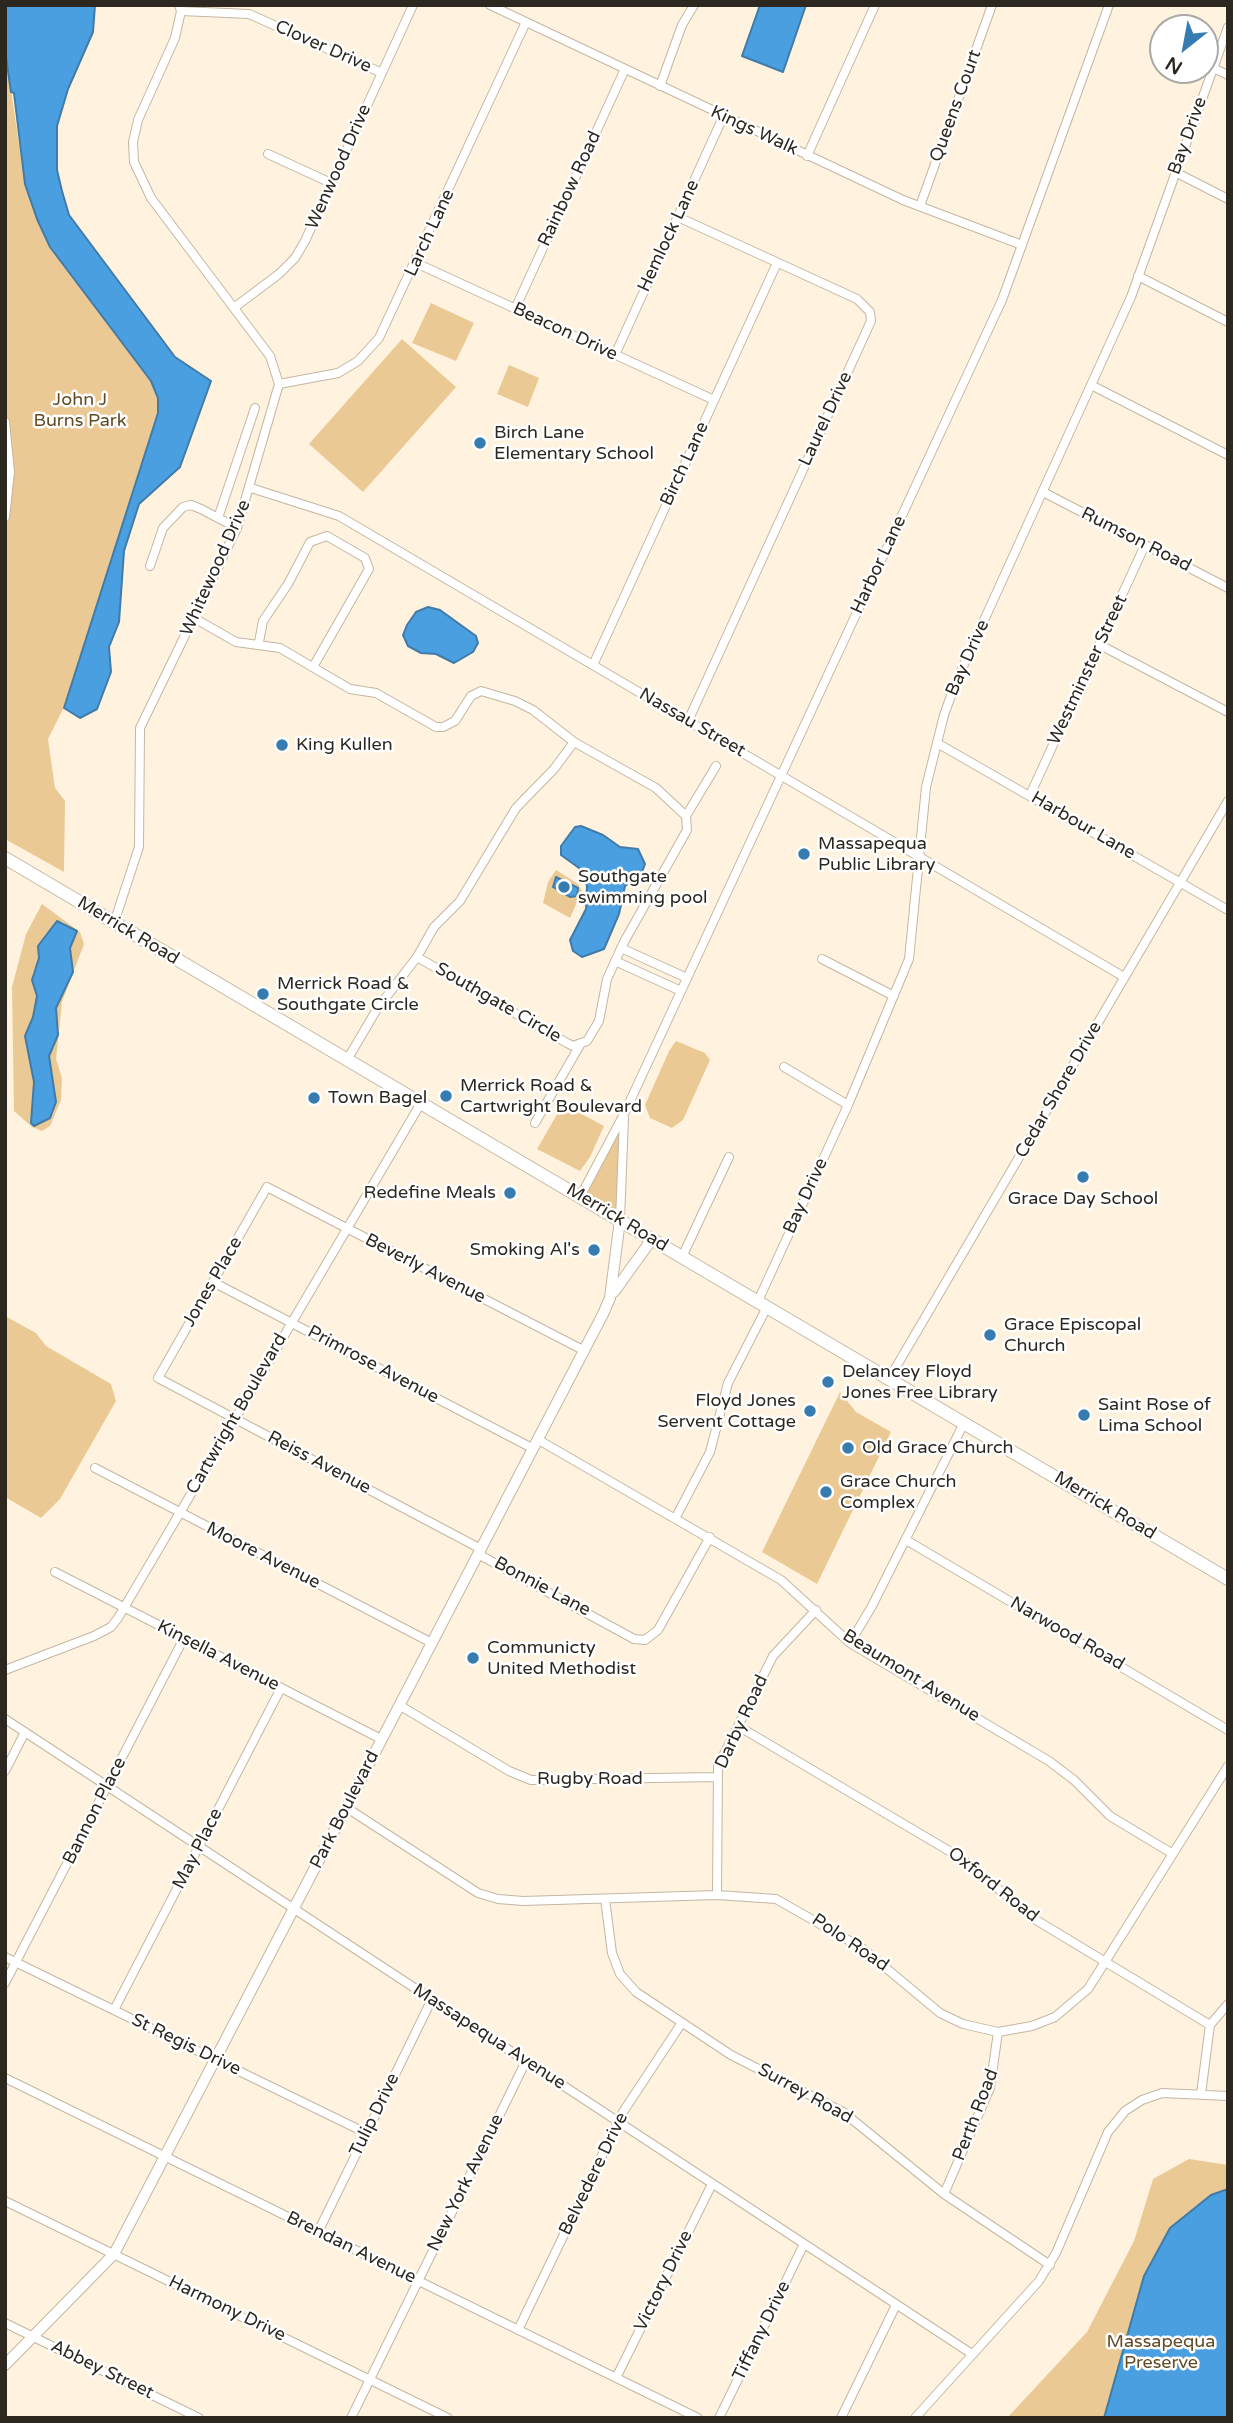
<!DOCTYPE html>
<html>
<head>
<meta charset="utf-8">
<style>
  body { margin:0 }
  #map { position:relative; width:1233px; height:2423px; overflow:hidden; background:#fff3e0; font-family:"Varela Round",sans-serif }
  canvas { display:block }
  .frame { position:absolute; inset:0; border:7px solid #2d281f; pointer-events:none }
  .north { position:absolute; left:1149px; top:14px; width:70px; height:70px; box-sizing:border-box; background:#fff; border:2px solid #aba9a5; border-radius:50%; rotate:211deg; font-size:19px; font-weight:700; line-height:28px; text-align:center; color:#2d281f }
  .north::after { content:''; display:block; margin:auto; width:24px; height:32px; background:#377cb1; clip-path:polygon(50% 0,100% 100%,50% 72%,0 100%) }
</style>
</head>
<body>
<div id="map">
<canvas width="1233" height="2423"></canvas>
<div class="frame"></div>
<div class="north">N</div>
</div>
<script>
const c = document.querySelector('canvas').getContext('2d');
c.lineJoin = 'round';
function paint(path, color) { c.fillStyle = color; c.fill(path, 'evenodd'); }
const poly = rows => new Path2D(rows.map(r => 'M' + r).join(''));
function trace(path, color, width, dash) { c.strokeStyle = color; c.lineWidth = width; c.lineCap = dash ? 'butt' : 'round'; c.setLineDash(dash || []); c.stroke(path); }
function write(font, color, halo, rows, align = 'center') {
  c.font = font + ' "Varela Round",sans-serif'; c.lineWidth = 5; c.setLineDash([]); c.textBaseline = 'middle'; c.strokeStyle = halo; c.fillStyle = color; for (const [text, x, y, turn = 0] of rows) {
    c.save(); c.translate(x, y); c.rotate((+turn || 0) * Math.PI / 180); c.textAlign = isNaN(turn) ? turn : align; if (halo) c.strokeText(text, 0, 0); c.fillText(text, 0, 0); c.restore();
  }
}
const green = poly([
  [5,50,25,184,37,219,50,247,151,381,158,398,158,413,64,707,48,739,55,788,65,801,64,872,5,839],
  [431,303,474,323,456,361,412,343],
  [402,339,456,387,363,492,309,444],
  [509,365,539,378,528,407,497,394],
  [556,870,578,884,582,891,570,918,543,903,548,882],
  [42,904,80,932,84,944,62,1002,56,1059,62,1078,61,1100,50,1126,42,1131,32,1127,14,1111,12,987,26,934],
  [57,921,63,922,76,935,70,948,73,972,56,1008,58,1035,49,1056,56,1102,31,1122,34,1082,25,1036,33,1017,37,996,33,973,39,958,38,946],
  [676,1041,705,1053,710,1060,683,1120,672,1128,650,1118,645,1105,669,1051],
  [563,1104,604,1126,590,1157,580,1171,537,1149],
  [623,1118,619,1218,582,1197],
  [5,1316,36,1333,46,1346,111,1384,116,1401,60,1499,41,1518,5,1497],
  [840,1392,856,1412,891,1432,817,1584,762,1552],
  [1189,2159,1228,2165,1228,2418,1007,2418,1087,2332,1134,2241,1153,2179]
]);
const water = poly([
  [5,5,95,5,93,32,68,89,57,126,57,170,62,191,69,215,175,357,211,381,180,467,139,504,124,551,119,622,109,647,111,672,97,709,80,718,64,708,158,413,158,398,151,381,50,247,37,219,25,184,14,93,11,92,5,50,5,5],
  [760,5,806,5,783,72,742,56,760,5],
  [428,607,440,610,476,636,478,643,473,652,454,663,436,654,421,653,408,646,403,635,407,625,416,612,428,607],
  [581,826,603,835,620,847,638,849,645,864,641,875,625,886,619,914,604,949,582,957,573,951,570,940,586,909,587,886,579,868,561,855,561,846,575,827,581,826],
  [556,877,578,888,577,896,570,897,553,887,556,877],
  [57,921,77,931,70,948,73,972,56,1008,58,1035,49,1056,56,1102,50,1118,34,1126,31,1123,34,1082,25,1036,33,1017,37,996,32,980,39,958,38,946,57,921],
  [1228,2189,1228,2418,1104,2418,1144,2276,1170,2228,1211,2195,1228,2189]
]);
const street = poly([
  [490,5,903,200,1022,245],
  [181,11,249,14,382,73],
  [1213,68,1228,75],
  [660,86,682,25,694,5],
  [268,154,331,183],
  [807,156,875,5],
  [1175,172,1228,199],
  [920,206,992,5],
  [678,217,857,299,870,312,871,321,688,721],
  [416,263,714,400],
  [1138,276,1228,322],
  [235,307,279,274,295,258,305,241,413,5],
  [515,309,625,69],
  [615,355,723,117],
  [279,384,338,373,358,361,379,338,526,22],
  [1093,386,1228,455],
  [5,422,10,472,5,517],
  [251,488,339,516,1124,977],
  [1045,493,1228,588],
  [218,518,255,408],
  [150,566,163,528,183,507,191,505,201,509,237,528],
  [194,618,236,642,280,648,350,689,376,693,436,727,443,727,455,721,471,696,481,691,515,701,533,710,574,742,656,788,686,816,687,830,624,942,607,979,599,1021,587,1041,573,1046,567,1043,417,957],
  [259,642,263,621,288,584,310,542,327,536,365,558,369,569,313,667],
  [1100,645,1228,712],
  [593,665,777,263],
  [937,743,1228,910],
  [1030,795,1145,545],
  [686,816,716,766],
  [114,923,139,847,140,728,237,528,279,384,270,356,151,198,134,162,133,142,138,120,175,38,181,11,179,5],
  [621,948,687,978],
  [822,959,894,996],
  [615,961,681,991],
  [347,1060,377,1009,417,957,434,927,460,901,516,808,554,769,574,742],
  [784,1067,848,1105],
  [535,1123,580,1045],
  [580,1197,624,1114,1002,300,1109,5],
  [620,1220,624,1118],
  [682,1257,729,1157],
  [213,1282,532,1448],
  [758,1301,848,1105,909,959,926,787,944,715,956,682,1131,297,1228,27],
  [889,1379,1228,801],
  [537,1439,781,1580,850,1643,1049,1761,1074,1780,1110,1816,1173,1854],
  [95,1468,432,1643],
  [676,1517,710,1452,728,1383,767,1307],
  [906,1540,1228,1730],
  [481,1549,158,1378,267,1187,583,1350],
  [478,1554,634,1639,645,1640,658,1630,710,1537],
  [55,1572,381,1739],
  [850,1643,872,1606,964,1423],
  [5,1670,94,1636,111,1627,118,1618,421,1103],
  [399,1705,509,1771,531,1780,717,1777],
  [5,1719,972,2354],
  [738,1726,961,1858,1036,1920,1210,2025],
  [5,1771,25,1732],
  [347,1808,478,1893,498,1899,523,1901,717,1895,776,1899,862,1948,940,2013,963,2024,998,2032,1032,2026,1055,2017,1088,1989,1228,1766],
  [717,1895,718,1766,773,1656,816,1610],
  [605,1899,612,1953,620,1974,636,1992,731,2055,843,2112,944,2194,1050,2265],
  [5,1957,366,2133],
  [5,1983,184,1638],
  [114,2010,281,1688],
  [5,2078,698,2418],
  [1201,2094,1210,2025,1228,2004],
  [944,2194,990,2088,998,2032],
  [5,2201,448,2418],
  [318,2232,432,1999],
  [5,2323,199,2418],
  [518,2330,623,2112,681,2024],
  [616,2378,712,2184],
  [351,2418,526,2061],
  [719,2418,804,2244],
  [841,2418,896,2305],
  [915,2418,1039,2281,1056,2253,1108,2132,1125,2111,1142,2100,1162,2093,1228,2096]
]);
const secondary = poly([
  [614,1292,652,1239],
  [5,2365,114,2254,603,1314,610,1298,620,1220]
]);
const primary = poly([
  [5,858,1228,1579]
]);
const markers = [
  [480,443,7,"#377cb1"],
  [282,745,7,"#377cb1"],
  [804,854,7,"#377cb1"],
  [564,887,7,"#377cb1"],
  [263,994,7,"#377cb1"],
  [446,1096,7,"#377cb1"],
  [314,1098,7,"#377cb1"],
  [1083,1177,7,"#377cb1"],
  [510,1193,7,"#377cb1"],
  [594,1250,7,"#377cb1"],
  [990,1335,7,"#377cb1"],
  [828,1382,7,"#377cb1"],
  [810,1411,7,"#377cb1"],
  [1084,1415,7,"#377cb1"],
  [848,1448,7,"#377cb1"],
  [826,1492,7,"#377cb1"],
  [473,1658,7,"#377cb1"]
];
const streetNames = [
  ["Clover Drive",323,47,24],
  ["Queens Court",956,106,-70],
  ["Kings Walk",754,131,25],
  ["Bay Drive",1188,136,-70],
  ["Wenwood Drive",339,167,-66],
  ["Rainbow Road",570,189,-65],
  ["Larch Lane",430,233,-65],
  ["Hemlock Lane",669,236,-65],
  ["Beacon Drive",565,332,25],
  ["Laurel Drive",826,419,-65],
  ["Birch Lane",685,464,-65],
  ["Rumson Road",1136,540,27],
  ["Harbor Lane",879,565,-65],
  ["Whitewood Drive",216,568,-66],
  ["Bay Drive",968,658,-66],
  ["Westminster Street",1088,670,-65],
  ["Nassau Street",692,723,30],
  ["Harbour Lane",1083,826,30],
  ["Merrick Road",128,931,31],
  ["Southgate Circle",498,1003,30],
  ["Cedar Shore Drive",1059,1090,-60],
  ["Bay Drive",806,1196,-65],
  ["Merrick Road",617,1218,31],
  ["Beverly Avenue",425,1269,27],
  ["Jones Place",213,1282,-60],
  ["Primrose Avenue",373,1365,28],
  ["Cartwright Boulevard",237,1414,-60],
  ["Reiss Avenue",319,1463,28],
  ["Merrick Road",1105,1506,31],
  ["Moore Avenue",263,1556,27],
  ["Bonnie Lane",542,1587,28],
  ["Narwood Road",1067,1634,30],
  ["Kinsella Avenue",218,1656,27],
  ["Beaumont Avenue",911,1676,32],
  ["Darby Road",742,1722,-65],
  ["Rugby Road",590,1779],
  ["Park Boulevard",345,1810,-63],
  ["Bannon Place",95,1811,-63],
  ["May Place",198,1849,-63],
  ["Oxford Road",993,1885,38],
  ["Polo Road",850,1943,34],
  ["Massapequa Avenue",489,2037,33],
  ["St Regis Drive",186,2045,26],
  ["Surrey Road",805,2094,29],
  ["Tulip Drive",375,2115,-64],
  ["Perth Road",976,2115,-69],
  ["Belvedere Drive",594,2174,-64],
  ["New York Avenue",466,2183,-64],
  ["Brendan Avenue",351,2248,26],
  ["Victory Drive",664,2281,-64],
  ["Harmony Drive",227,2309,26],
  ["Tiffany Drive",762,2331,-64],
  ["Abbey Street",102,2370,26]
];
const parkNames = [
  ["John J",80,400],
  ["Burns Park",80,421],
  ["Massapequa",1161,2342],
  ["Preserve",1161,2363]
];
const poiNames = [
  ["Birch Lane",494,433],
  ["Elementary School",494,454],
  ["King Kullen",296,745],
  ["Massapequa",818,844],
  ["Public Library",818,865],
  ["Southgate",578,877],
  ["swimming pool",578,898],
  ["Merrick Road &",277,984],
  ["Southgate Circle",277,1005],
  ["Merrick Road &",460,1086],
  ["Cartwright Boulevard",460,1107],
  ["Town Bagel",328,1098],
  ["Redefine Meals",496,1193,"right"],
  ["Grace Day School",1083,1199,"center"],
  ["Smoking Al's",580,1250,"right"],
  ["Grace Episcopal",1004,1325],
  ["Church",1004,1346],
  ["Delancey Floyd",842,1372],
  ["Jones Free Library",842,1393],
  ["Floyd Jones",796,1401,"right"],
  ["Servent Cottage",796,1422,"right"],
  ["Saint Rose of",1098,1405],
  ["Lima School",1098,1426],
  ["Old Grace Church",862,1448],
  ["Grace Church",840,1482],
  ["Complex",840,1503],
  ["Communicty",487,1648],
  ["United Methodist",487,1669]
];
paint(green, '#ebc994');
paint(water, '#4a9fe1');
trace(water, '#417ba7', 2);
trace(street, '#c4b6a0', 10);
trace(secondary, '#c4b6a0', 12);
trace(primary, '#c4b6a0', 14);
trace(street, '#fff', 8);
trace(secondary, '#fff', 10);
trace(primary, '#fff', 12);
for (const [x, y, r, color] of markers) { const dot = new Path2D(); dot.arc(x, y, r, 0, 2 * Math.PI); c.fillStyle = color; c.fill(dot); trace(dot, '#fff', 2.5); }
write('18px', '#2d281f', '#fff', streetNames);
write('18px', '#624b24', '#fff', parkNames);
write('18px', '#2d281f', '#fff', poiNames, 'left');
</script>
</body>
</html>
